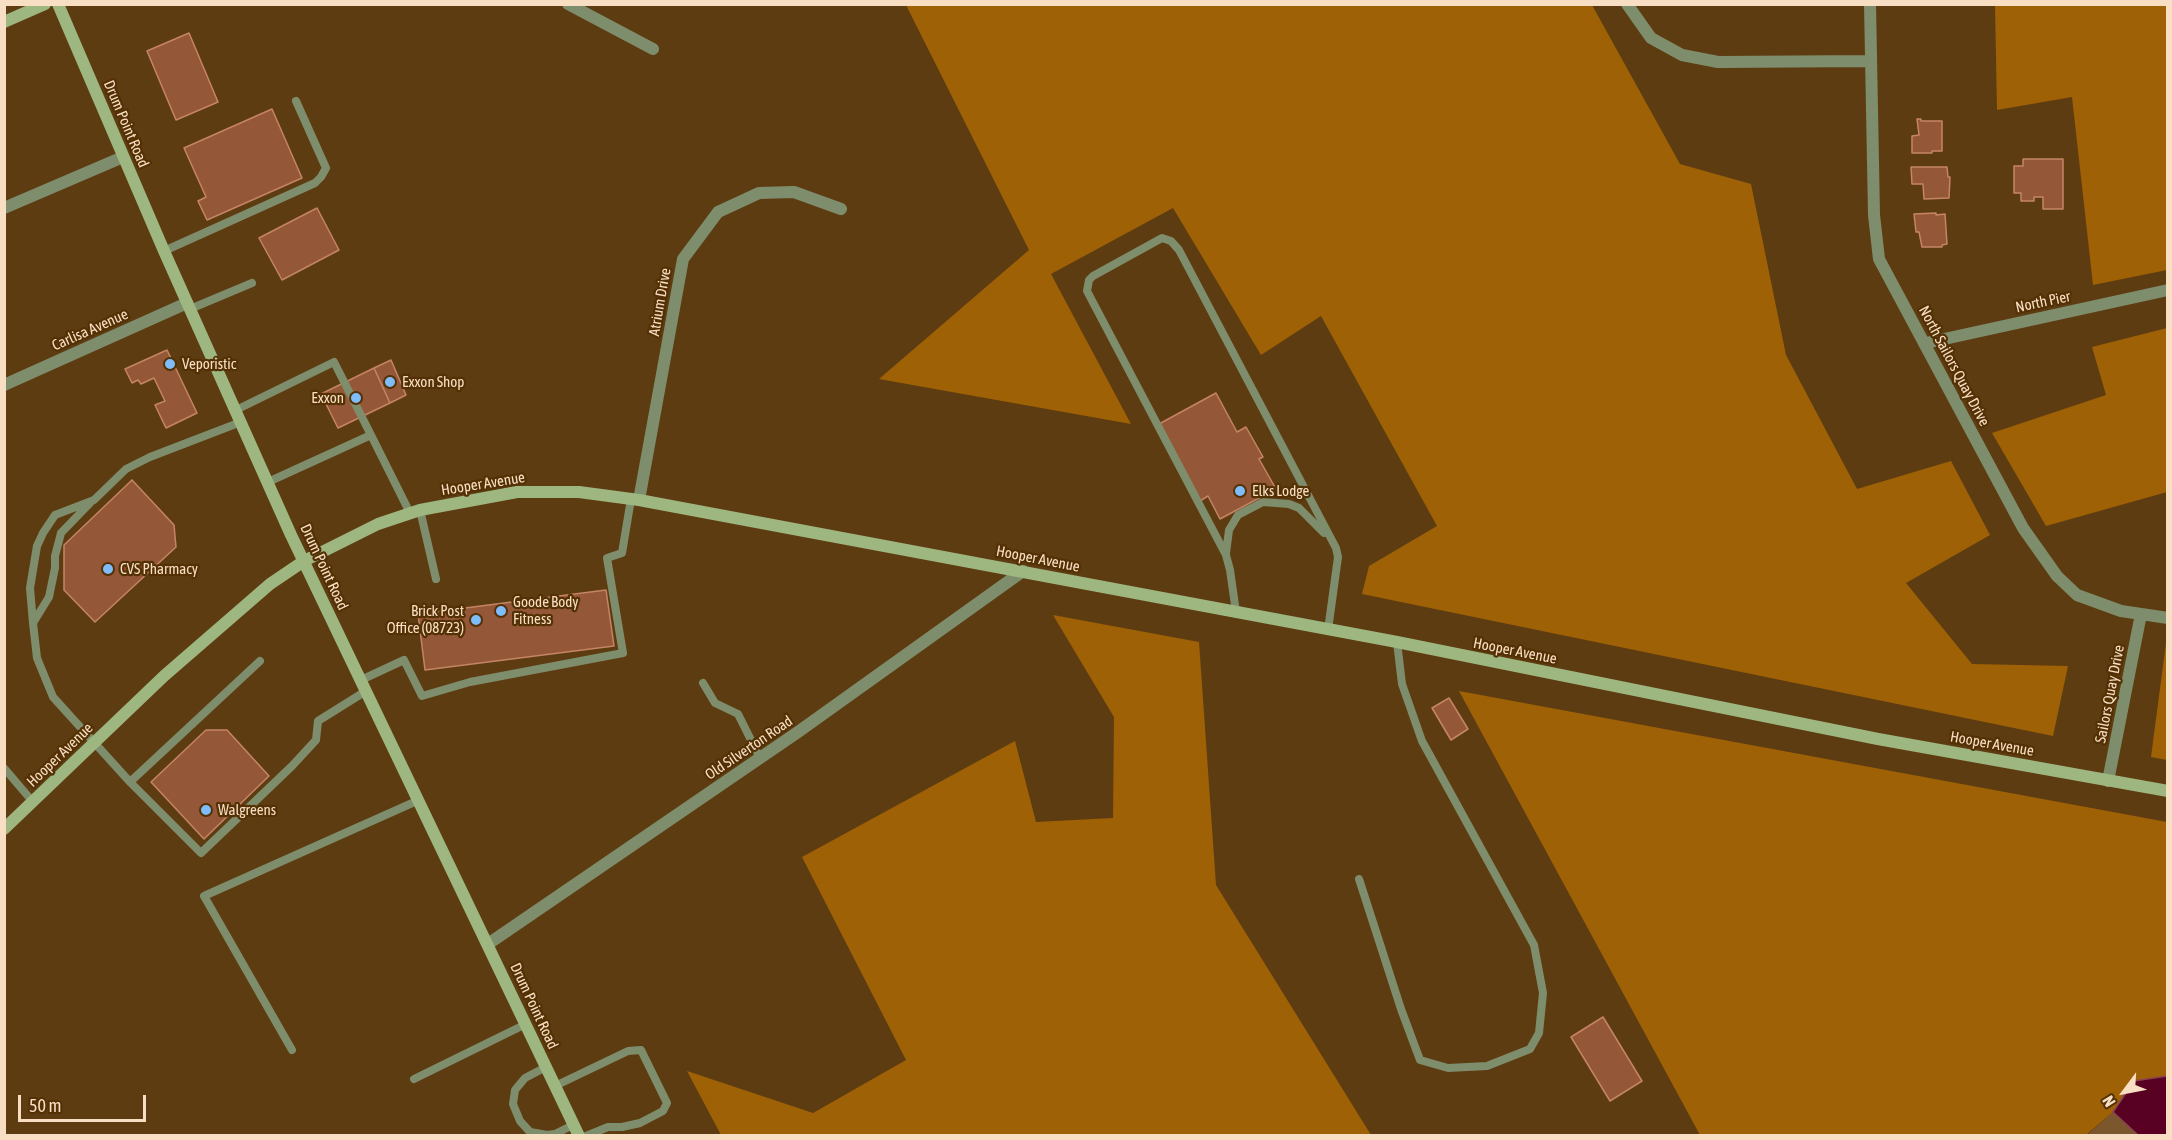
<!DOCTYPE html>
<html>
<head>
<meta charset="utf-8">
<style>
  body { margin:0 }
  #map { position:relative; width:2172px; height:1140px; overflow:hidden; background:#5e3c12; font-family:"Asap Condensed",sans-serif }
  canvas { display:block }
  .frame { position:absolute; inset:0; border:6px solid #f8dec3; pointer-events:none }
  .north { position:absolute; left:2094px; top:1062px; width:60px; height:60px; -webkit-text-stroke:4px #533104; paint-order:stroke; rotate:238deg; font-size:16px; font-weight:700; line-height:24px; text-align:center; color:#f8dec3 }
  .north::after { content:''; display:block; margin:auto; width:21px; height:27px; background:#f8dec3; clip-path:polygon(50% 0,100% 100%,50% 72%,0 100%) }
  .scale { position:absolute; left:18px; top:1095px; width:128px; height:27px; box-sizing:border-box; border:3px solid #f8dec3; border-top:0; padding-left:8px; font-size:18px; line-height:21px; white-space:nowrap; color:#f8dec3; -webkit-text-stroke:4px #533104; paint-order:stroke }
</style>
</head>
<body>
<div id="map">
<canvas width="2172" height="1140"></canvas>
<div class="frame"></div>
<div class="north">N</div>
<div class="scale">50 m</div>
</div>
<script>
const c = document.querySelector('canvas').getContext('2d');
c.lineJoin = 'round';
function paint(path, color) { c.fillStyle = color; c.fill(path, 'evenodd'); }
const poly = rows => new Path2D(rows.map(r => 'M' + r).join(''));
function trace(path, color, width, dash) { c.strokeStyle = color; c.lineWidth = width; c.lineCap = dash ? 'butt' : 'round'; c.setLineDash(dash || []); c.stroke(path); }
function write(font, color, halo, rows, align = 'center') {
  c.font = font + ' "Asap Condensed",sans-serif'; c.lineWidth = 4.5; c.setLineDash([]); c.textBaseline = 'middle'; c.strokeStyle = halo; c.fillStyle = color; for (const [text, x, y, turn = 0] of rows) {
    c.save(); c.translate(x, y); c.rotate((+turn || 0) * Math.PI / 180); c.textAlign = isNaN(turn) ? turn : align; if (halo) c.strokeText(text, 0, 0); c.fillText(text, 0, 0); c.restore();
  }
}
const green = poly([
  [2113,1112,2138,1135,2086,1136]
]);
const forest = poly([
  [906,5,1592,5,1680,164,1751,184,1786,355,1857,489,1951,461,1990,535,1906,583,1972,664,2068,666,2053,736,1362,594,1369,566,1437,526,1321,316,1261,355,1173,208,1051,274,1131,424,879,379,1029,250],
  [1995,5,2167,5,2167,270,2093,285,2072,97,1997,110],
  [2167,328,2167,492,2046,526,1992,433,2106,395,2092,347],
  [1053,615,1199,642,1216,885,1371,1135,721,1135,687,1071,813,1113,906,1060,802,857,1015,741,1036,822,1113,818,1114,717],
  [2166,643,2168,648,2167,760,2151,757],
  [1459,691,2167,822,2167,1076,2134,1081,2113,1112,2086,1135,1700,1135]
]);
const water = poly([
  [2167,1076,2167,1135,2138,1135,2113,1112,2134,1081,2167,1076]
]);
const building = poly([
  [189,33,218,102,176,120,147,51,189,33],
  [272,109,302,178,207,220,198,201,206,197,184,148,272,109],
  [1917,119,1921,119,1921,121,1942,121,1942,151,1932,151,1932,153,1912,153,1912,136,1919,135,1917,119],
  [2023,159,2063,159,2063,209,2043,209,2043,197,2034,197,2034,201,2021,201,2021,193,2014,193,2014,166,2023,166,2023,159],
  [1911,167,1947,167,1948,177,1950,177,1949,198,1924,199,1923,184,1912,184,1911,167],
  [317,208,339,250,282,280,259,238,317,208],
  [1936,213,1936,215,1945,214,1947,244,1942,245,1942,247,1922,247,1919,232,1916,232,1914,214,1936,213],
  [167,350,197,413,166,428,155,405,165,401,154,378,141,384,138,380,132,383,125,369,167,350],
  [391,360,406,395,390,403,374,368,391,360],
  [374,368,390,403,338,428,321,394,374,368],
  [1216,393,1237,432,1246,427,1263,457,1259,459,1276,489,1220,519,1208,496,1200,501,1159,424,1216,393],
  [132,480,174,525,176,547,95,622,64,590,64,545,132,480],
  [606,590,614,646,425,670,418,614,606,590],
  [1449,698,1468,729,1451,740,1432,708,1449,698],
  [206,730,227,730,269,776,204,839,151,782,206,730],
  [1603,1017,1642,1081,1610,1101,1571,1037,1603,1017]
]);
const lane = poly([
  [164,251,315,183,321,177,326,168,296,101],
  [190,309,252,283],
  [236,410,334,362,371,435,268,482],
  [241,422,150,457,126,469,94,500,55,515,43,533,37,546,30,588,33,623,37,658,53,697,130,782,260,661],
  [371,435,410,513],
  [420,510,436,579],
  [1226,553,1229,530,1238,515,1263,502,1289,504,1299,508,1324,533],
  [1236,612,1230,570,1226,555,1087,291,1089,280,1093,276,1162,238,1171,241,1179,250,1336,548,1338,557,1328,630],
  [33,623,49,597,55,568,55,556,61,533,90,503],
  [361,680,404,660,422,696,470,682,623,653,607,558,622,553,631,499],
  [703,683,715,703,738,714,760,758],
  [4,768,33,802],
  [130,782,201,853,292,766,316,740,318,721,366,691],
  [1359,879,1401,1009,1420,1060,1448,1068,1487,1066,1530,1049,1539,1033,1543,993,1534,945,1422,741,1402,684,1397,642],
  [292,1050,204,896,419,800],
  [546,1067,525,1078,515,1090,513,1104,520,1121,530,1132,547,1135,555,1134,573,1125],
  [414,1079,526,1024],
  [555,1086,628,1051,641,1050,667,1103,663,1111,640,1123,622,1127,608,1127,586,1136]
]);
const street = poly([
  [568,4,653,49],
  [1627,4,1651,38,1682,55,1718,62,1870,61],
  [1870,4,1874,215,1879,259,2023,528,2057,576,2077,595,2121,611,2168,618],
  [4,208,123,157],
  [1926,343,2168,290],
  [4,385,187,303],
  [639,500,683,259,718,212,759,193,794,192,841,209],
  [2108,781,2141,614],
  [488,944,798,732,1023,571]
]);
const secondary = poly([
  [58,4,164,251,291,535,579,1136],
  [4,22,45,4],
  [4,829,164,676,270,584,304,561,378,524,420,510,517,492,579,492,639,500,1397,642,1878,739,2168,791]
]);
const markers = [
  [170,364,6,"#7ebdf9"],
  [390,382,6,"#7ebdf9"],
  [356,398,6,"#7ebdf9"],
  [1240,491,6,"#7ebdf9"],
  [108,569,6,"#7ebdf9"],
  [501,611,6,"#7ebdf9"],
  [476,620,6,"#7ebdf9"],
  [206,810,6,"#7ebdf9"]
];
const streetNames = [
  ["Drum Point Road",126,124,67],
  ["Atrium Drive",660,302,-80],
  ["North Pier",2043,302,-12],
  ["Carlisa Avenue",90,330,-24],
  ["North Sailors Quay Drive",1954,366,62],
  ["Hooper Avenue",483,484,-9],
  ["Hooper Avenue",1038,559,11],
  ["Drum Point Road",324,567,65],
  ["Hooper Avenue",1515,651,11],
  ["Sailors Quay Drive",2110,694,-79],
  ["Hooper Avenue",1992,744,10],
  ["Old Silverton Road",749,748,-34],
  ["Hooper Avenue",60,755,-44],
  ["Drum Point Road",534,1006,65]
];
const poiNames = [
  ["Veporistic",182,364],
  ["Exxon Shop",402,382],
  ["Exxon",344,398,"right"],
  ["Elks Lodge",1252,491],
  ["CVS Pharmacy",120,569],
  ["Goode Body",513,602],
  ["Fitness",513,619],
  ["Brick Post",464,611,"right"],
  ["Office (08723)",464,628,"right"],
  ["Walgreens",218,810]
];
paint(green, '#7c572e');
paint(forest, '#9e6105');
paint(water, '#590122');
trace(water, '#894352', 1.5);
paint(building, '#945838');
trace(building, '#c58564', 1.5);
trace(lane, '#7e8e6c', 8);
trace(street, '#7e8e6c', 12);
trace(secondary, '#9eb780', 12);
for (const [x, y, r, color] of markers) { const dot = new Path2D(); dot.arc(x, y, r, 0, 2 * Math.PI); c.fillStyle = color; c.fill(dot); trace(dot, '#533104', 2); }
write('15px', '#f8dec3', '#533104', streetNames);
write('15px', '#f8dec3', '#533104', poiNames, 'left');
</script>
</body>
</html>
